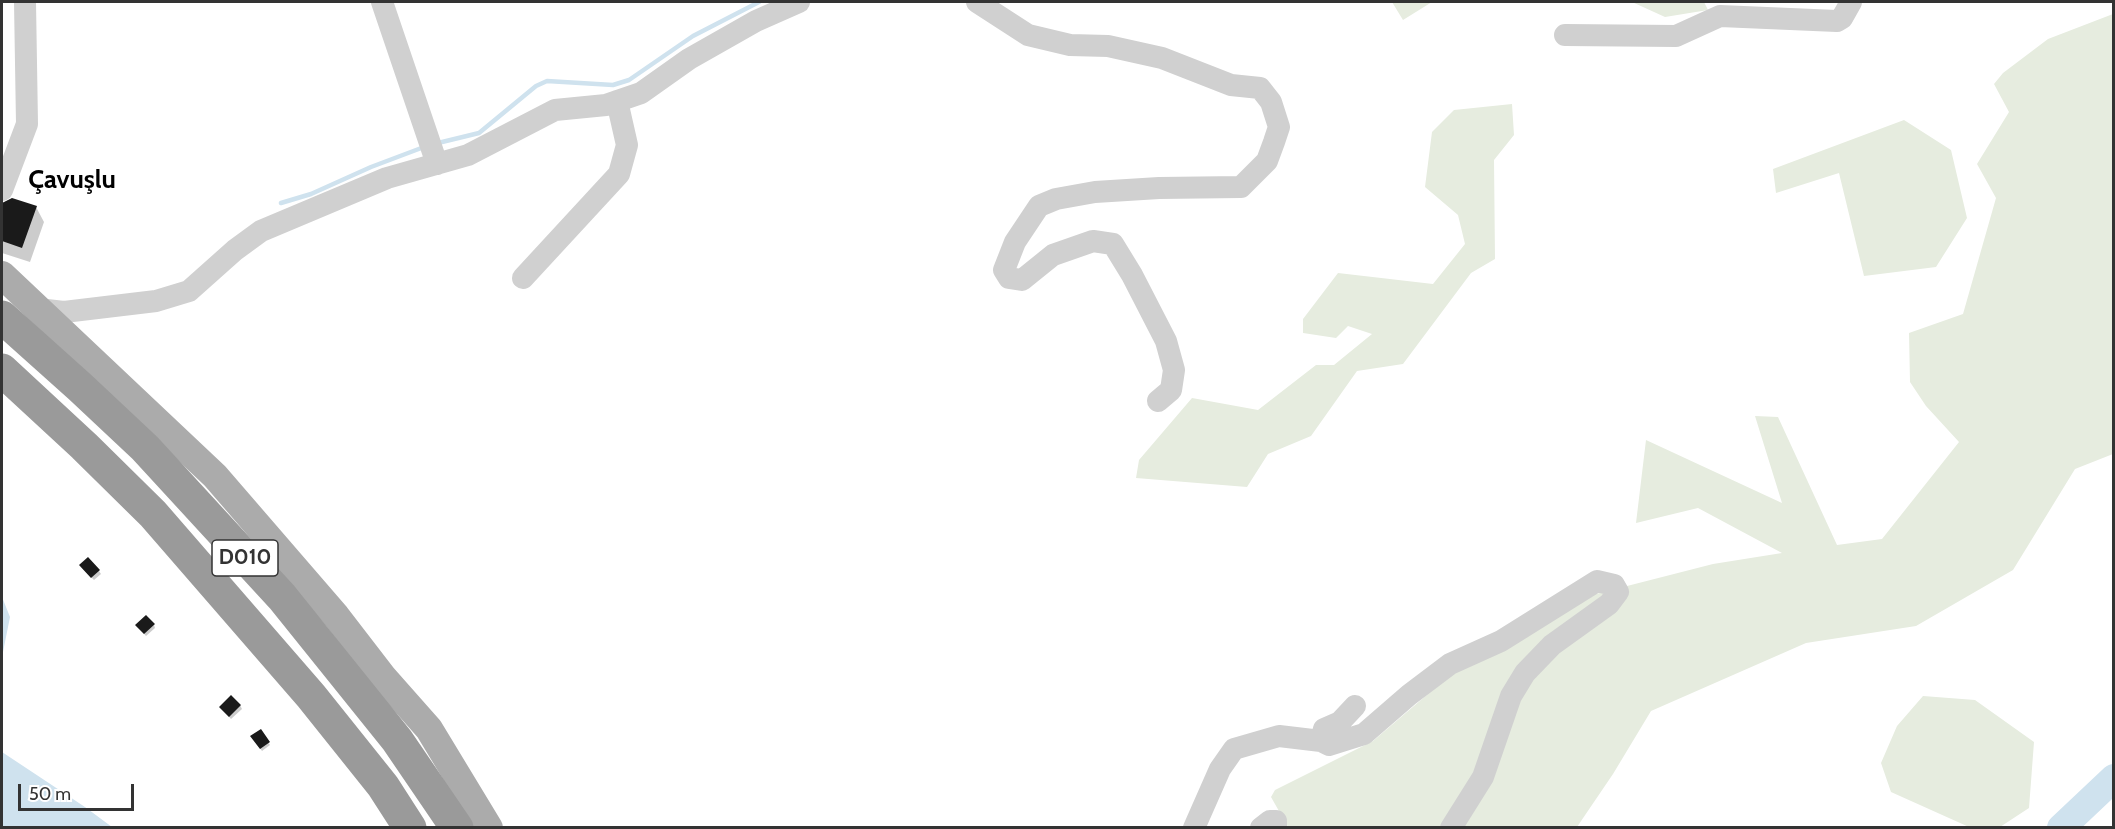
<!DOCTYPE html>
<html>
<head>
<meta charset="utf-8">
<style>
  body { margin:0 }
  #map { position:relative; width:2115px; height:829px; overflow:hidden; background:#fff; font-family:Cabin,sans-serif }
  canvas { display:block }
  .frame { position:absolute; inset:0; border:3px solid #333; pointer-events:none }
  .scale { position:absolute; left:18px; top:784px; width:116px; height:27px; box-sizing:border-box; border:3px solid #333; border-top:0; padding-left:8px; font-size:18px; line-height:21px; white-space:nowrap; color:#333; -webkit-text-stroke:4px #fff; paint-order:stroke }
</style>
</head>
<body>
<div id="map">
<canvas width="2115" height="829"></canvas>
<div class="frame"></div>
<div class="scale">50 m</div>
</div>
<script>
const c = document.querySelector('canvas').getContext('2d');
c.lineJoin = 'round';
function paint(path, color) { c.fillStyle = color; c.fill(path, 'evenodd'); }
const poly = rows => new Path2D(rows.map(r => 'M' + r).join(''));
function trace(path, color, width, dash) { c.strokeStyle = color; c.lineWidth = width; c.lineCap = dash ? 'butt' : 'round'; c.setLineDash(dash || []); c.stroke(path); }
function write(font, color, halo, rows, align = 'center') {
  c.font = font + ' Cabin,sans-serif'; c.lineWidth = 6; c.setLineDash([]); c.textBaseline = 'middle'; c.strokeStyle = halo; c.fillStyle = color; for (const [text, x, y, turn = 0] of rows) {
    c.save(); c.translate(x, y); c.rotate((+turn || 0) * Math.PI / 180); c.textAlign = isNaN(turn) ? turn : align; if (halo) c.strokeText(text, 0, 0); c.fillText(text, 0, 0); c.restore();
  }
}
const green = poly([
  [1392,2,1432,2,1403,20],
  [1632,2,1704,2,1708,10,1665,17],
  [2113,14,2113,454,2075,469,2013,570,1916,626,1806,643,1651,711,1613,774,1577,827,1288,827,1271,797,1275,790,1373,741,1449,676,1588,596,1713,564,1782,553,1698,508,1636,523,1646,440,1782,503,1755,416,1778,417,1837,545,1882,539,1959,442,1926,406,1910,382,1909,333,1963,314,1996,198,1977,164,2009,112,1994,84,2003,73,2048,39],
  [1512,104,1514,135,1494,160,1495,259,1471,273,1403,364,1357,371,1311,436,1268,454,1247,487,1136,478,1139,460,1192,398,1258,410,1316,365,1334,365,1372,334,1348,326,1336,338,1303,333,1303,319,1338,273,1433,284,1465,244,1458,215,1425,187,1432,132,1454,110],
  [1904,120,1951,150,1967,218,1936,267,1864,276,1839,173,1776,193,1773,169],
  [1923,696,1975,700,2034,742,2029,808,2000,827,1969,827,1891,792,1881,763,1897,726]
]);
const water = poly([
  [2,597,10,617,2,657],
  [2,752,85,807,112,827,2,827]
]);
const shadow = poly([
  [2,205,36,207,44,222,30,262,2,253],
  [82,568,99,571,101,574,94,580],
  [154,625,155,628,146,636,139,628],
  [240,705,242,709,231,719,221,708],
  [260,731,270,745,262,751,252,737]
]);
const stream = poly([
  [438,143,479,133,536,86,547,81,613,85,629,80,693,36,759,2],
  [281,203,311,194,371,167,424,147]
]);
const river = poly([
  [2061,828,2114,778]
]);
const building = poly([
  [12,198,37,206,22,248,2,241,2,203],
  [88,557,100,570,91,578,79,565],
  [146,615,155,624,144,634,135,625],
  [231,695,241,705,229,717,219,707],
  [261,729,270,742,260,749,250,736]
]);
const minor = poly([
  [382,2,437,164],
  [977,2,1028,35,1070,45,1108,46,1162,58,1231,85,1260,88,1271,102,1279,127,1274,142,1267,161,1241,187,1159,188,1095,192,1056,199,1039,206,1015,242,1004,270,1009,278,1022,280,1053,255,1093,241,1113,244,1132,275,1166,341,1174,370,1171,390,1158,401],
  [1565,35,1676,36,1720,16,1837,21,1842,18,1851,2],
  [2,190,27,124,25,2],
  [523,278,619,174,627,145,617,101],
  [38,309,64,312,156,301,189,291,235,250,261,231,387,178,468,155,555,110,606,105,641,93,689,59,756,21,799,2],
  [1355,706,1340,722,1324,729,1321,741,1329,745,1364,734,1409,695,1450,664,1501,641,1597,581,1614,585,1618,592,1609,604,1552,645,1525,673,1511,696,1483,777,1451,828],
  [1194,828,1220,769,1234,749,1279,736,1321,741],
  [1261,828,1270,821,1276,821,1276,828]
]);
const major = poly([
  [2,275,215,476,336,616,383,677,429,729,489,828]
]);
const highway = poly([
  [2,317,80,387,145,448,282,597,397,740,457,828],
  [2,370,84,446,153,514,311,696,383,786,410,828]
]);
const shields = [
  [245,558,66]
];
const shieldNames = [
  ["D010",245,558]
];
const quarterNames = [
  ["Çavuşlu",72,180]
];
paint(green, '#e6ecdf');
paint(water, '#cfe2ee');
paint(shadow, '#0003');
trace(stream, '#cfe2ee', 4.5);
trace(river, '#cfe2ee', 28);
paint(building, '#1a1a1a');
trace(minor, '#d0d0d0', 22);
trace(major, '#ababab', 28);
trace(highway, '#9a9a9a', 33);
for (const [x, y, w] of shields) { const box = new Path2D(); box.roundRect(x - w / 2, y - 18, w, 36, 4.5); c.fillStyle = '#fff'; c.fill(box); trace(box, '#333', 1.5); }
write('bold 21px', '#333', null, shieldNames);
write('bold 26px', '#000', '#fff', quarterNames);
</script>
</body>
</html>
